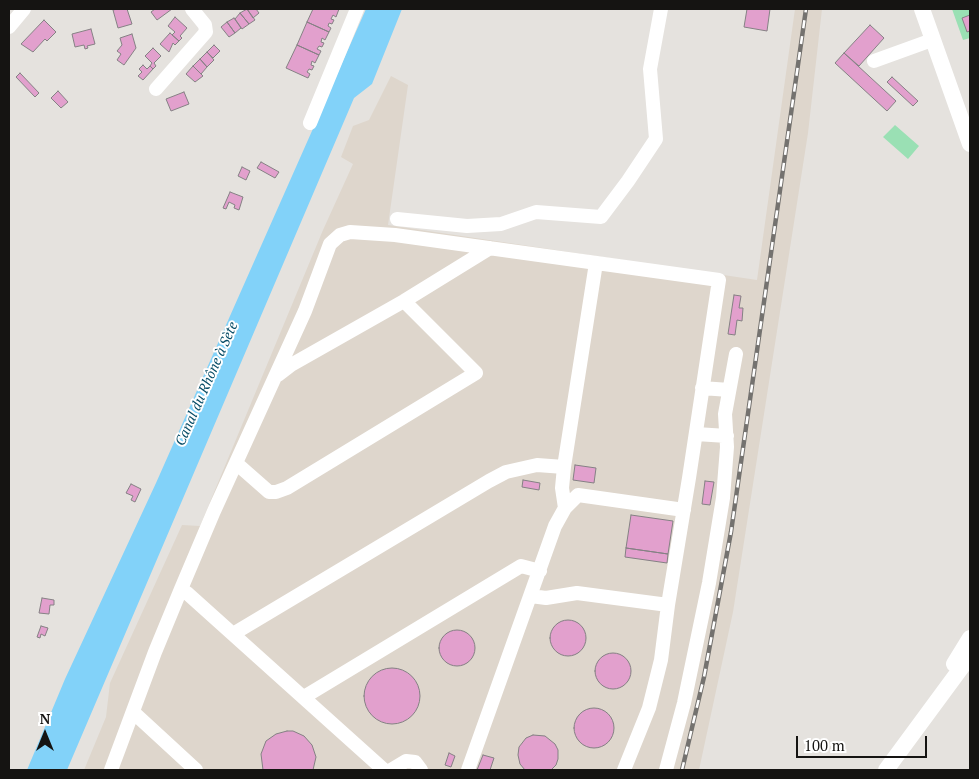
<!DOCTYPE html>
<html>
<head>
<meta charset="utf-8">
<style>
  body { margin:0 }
  #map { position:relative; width:979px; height:779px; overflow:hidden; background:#e5e2de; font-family:"PT Serif",serif }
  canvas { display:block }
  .frame { position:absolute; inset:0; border:10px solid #151412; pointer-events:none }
  .north { position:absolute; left:20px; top:709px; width:50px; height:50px; -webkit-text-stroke:4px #fff; paint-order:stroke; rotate:0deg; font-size:14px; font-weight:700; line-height:20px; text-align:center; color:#151412 }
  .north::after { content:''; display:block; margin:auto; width:18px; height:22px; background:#151412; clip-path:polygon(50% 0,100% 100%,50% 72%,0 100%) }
  .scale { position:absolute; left:796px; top:736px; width:131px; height:22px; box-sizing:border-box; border:2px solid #151412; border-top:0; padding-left:6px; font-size:15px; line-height:18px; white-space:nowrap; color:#151412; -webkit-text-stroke:4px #fff; paint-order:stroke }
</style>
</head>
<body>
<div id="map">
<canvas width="979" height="779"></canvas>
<div class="frame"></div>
<div class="north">N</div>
<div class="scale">100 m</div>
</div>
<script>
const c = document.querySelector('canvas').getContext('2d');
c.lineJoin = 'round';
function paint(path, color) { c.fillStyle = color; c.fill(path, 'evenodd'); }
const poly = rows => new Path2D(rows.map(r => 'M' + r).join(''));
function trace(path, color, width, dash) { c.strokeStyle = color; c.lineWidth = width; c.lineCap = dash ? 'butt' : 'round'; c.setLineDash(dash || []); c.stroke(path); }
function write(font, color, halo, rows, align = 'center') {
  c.font = font + ' "PT Serif",serif'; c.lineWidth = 4; c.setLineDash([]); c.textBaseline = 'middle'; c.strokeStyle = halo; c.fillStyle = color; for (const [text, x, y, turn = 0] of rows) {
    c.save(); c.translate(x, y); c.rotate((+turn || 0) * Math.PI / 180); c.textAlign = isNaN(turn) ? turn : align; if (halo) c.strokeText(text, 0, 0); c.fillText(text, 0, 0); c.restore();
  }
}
const built = poly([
  [795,9,822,9,808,133,733,612,699,770,84,770,106,717,110,683,182,525,200,526,323,230,353,164,341,157,353,126,369,120,391,76,408,85,388,225,757,280]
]);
const green = poly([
  [952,9,970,9,970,38,963,40],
  [895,125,919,146,908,159,883,137]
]);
const water = poly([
  [366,9,402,9,372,84,354,98,67,770,27,770,65,679,156,483]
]);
const building = poly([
  [117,9,127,9,132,24,118,28,113,10,117,9],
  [155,9,172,9,157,20,151,12,155,9],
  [247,9,256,9,259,13,253,18,247,9],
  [247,9,255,20,249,24,240,13,247,9],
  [313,9,339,9,336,17,333,15,331,19,334,20,332,24,329,23,328,26,331,28,329,32,307,22,313,9],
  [747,9,770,9,767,31,744,27,747,9],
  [240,13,249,24,242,29,235,19,240,13],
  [970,15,970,31,967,32,962,18,970,15],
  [175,17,187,28,180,36,182,38,179,41,172,35,175,32,168,26,175,17],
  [234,18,241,28,235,33,227,22,234,18],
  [44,20,56,32,47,41,45,39,33,52,21,44,44,20],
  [227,22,235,33,229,37,221,27,227,22],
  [307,22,329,32,325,40,322,38,321,42,324,43,322,47,319,46,317,49,321,51,319,55,297,45,307,22],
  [870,25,884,38,859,66,844,53,870,25],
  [91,29,95,44,87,46,88,48,85,49,84,45,75,47,72,34,91,29],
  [170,33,179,41,175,45,173,43,169,52,160,44,170,33],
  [132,34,136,48,124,65,117,60,121,54,117,51,122,45,120,38,132,34],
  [214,45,220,51,213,58,207,52,214,45],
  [297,45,319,55,315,63,312,61,311,65,314,66,312,70,309,69,307,72,310,74,308,78,286,68,297,45],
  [153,48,161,56,154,63,156,66,153,69,150,66,152,63,145,56,153,48],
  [207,52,214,60,207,67,200,59,207,52],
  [844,53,896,101,887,111,835,63,844,53],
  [200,59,207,67,201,74,193,66,200,59],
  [143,65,147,69,150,66,153,69,143,80,138,76,142,72,139,69,143,65],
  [193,66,203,76,195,82,186,74,193,66],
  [20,73,39,93,35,97,16,77,20,73],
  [892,77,918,101,913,106,887,82,892,77],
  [58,91,68,102,61,108,51,98,58,91],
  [184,92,189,104,171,111,166,99,184,92],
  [261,162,279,172,275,178,257,168,261,162],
  [242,167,250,171,246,180,238,176,242,167],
  [230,192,243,197,239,210,234,208,235,205,229,202,226,209,223,208,230,192],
  [734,295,741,296,739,308,743,308,742,321,737,320,735,335,728,334,734,295],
  [575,465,596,468,594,483,573,480,575,465],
  [523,480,540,483,539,490,522,487,523,480],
  [705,481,714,482,710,505,702,504,705,481],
  [131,484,141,489,135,502,131,500,133,496,126,493,131,484],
  [631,515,673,521,668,554,626,548,631,515],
  [626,548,668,554,667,563,625,557,626,548],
  [42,598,54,600,54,605,50,605,49,614,39,613,42,598],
  '550 638a18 18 0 1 1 36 0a18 18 0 1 1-36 0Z',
  [41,626,48,628,45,636,41,634,40,638,37,637,41,626],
  '439 648a18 18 0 1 1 36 0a18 18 0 1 1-36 0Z',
  '595 671a18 18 0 1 1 36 0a18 18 0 1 1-36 0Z',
  '364 696a28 28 0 1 1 56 0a28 28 0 1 1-56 0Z',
  '574 728a20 20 0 1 1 40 0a20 20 0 1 1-40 0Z',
  [287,731,293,731,304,736,312,745,316,757,313,770,263,770,261,754,266,741,276,734,287,731],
  [533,735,545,736,555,744,558,750,558,759,556,765,551,770,525,770,520,764,518,755,519,747,526,738,533,735],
  [449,753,455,756,451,767,445,765,449,753],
  [483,755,494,758,490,770,477,770,483,755]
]);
const minor = poly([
  [9,27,24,9],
  [874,61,932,40],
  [156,89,206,32,205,25,192,9],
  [310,123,357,9],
  [397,219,467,226,501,224,536,212,601,217,628,181,656,139,650,69,661,9],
  [278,375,291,365,404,301,490,248],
  [702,388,729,390],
  [696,434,727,436],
  [236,463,269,492,276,492,287,488,476,373,404,301],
  [564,467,596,263],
  [181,589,187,593,384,770],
  [531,596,546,598,577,593,668,605],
  [233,634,489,481,506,472,537,465,564,467,562,488,565,508],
  [304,697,521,566,540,571],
  [133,712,196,770],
  [111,770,155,652,181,589,214,511,305,311,330,244,340,235,350,232,395,235,719,280,689,478,668,605,661,660,649,708,624,770],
  [391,770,406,761,415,762,421,770],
  [468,770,555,526,565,508,578,495,684,510],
  [666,770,684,703,709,583,723,498,727,447,725,414,736,354]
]);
const major = poly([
  [922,9,970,144],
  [954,664,970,638],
  [886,770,970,656]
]);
const rail = poly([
  [682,770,704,677,731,532,806,9]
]);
const waterNames = [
  ["Canal du Rhône à Sète",207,384,-66]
];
paint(built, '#ded6cc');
paint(green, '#9ae0b4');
paint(water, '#82d2f9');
paint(building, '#e2a0cd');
trace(building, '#858184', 1);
trace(minor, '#fff', 14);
trace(major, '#fff', 16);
trace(rail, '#74726f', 4.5);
trace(rail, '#fff', 2.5, [8]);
write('italic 14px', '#064c66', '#fff', waterNames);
</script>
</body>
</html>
